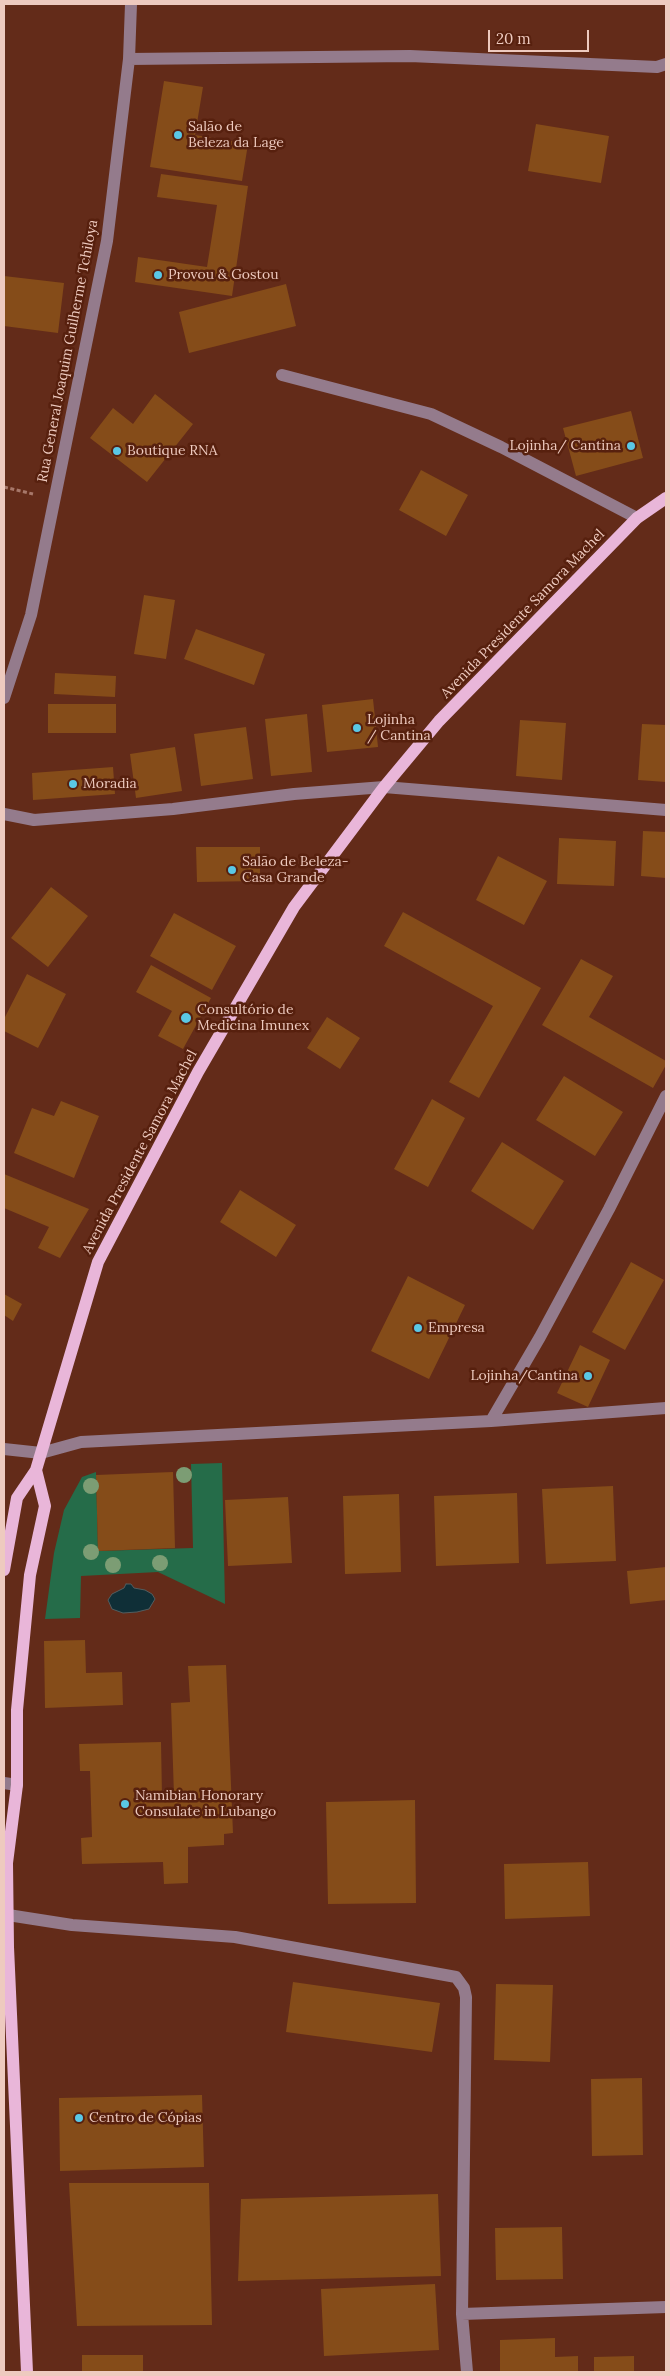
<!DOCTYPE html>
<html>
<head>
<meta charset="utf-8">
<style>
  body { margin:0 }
  #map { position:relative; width:670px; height:2376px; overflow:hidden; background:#632b19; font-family:Lora,serif }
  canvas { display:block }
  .frame { position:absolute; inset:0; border:5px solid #eecabf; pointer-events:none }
  .scale { position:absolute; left:488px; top:30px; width:101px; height:22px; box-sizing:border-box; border:2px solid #eecabf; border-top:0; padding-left:6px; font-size:15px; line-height:18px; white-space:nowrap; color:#eecabf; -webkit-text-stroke:4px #57200e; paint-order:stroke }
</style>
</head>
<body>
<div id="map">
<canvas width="670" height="2376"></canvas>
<div class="frame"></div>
<div class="scale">20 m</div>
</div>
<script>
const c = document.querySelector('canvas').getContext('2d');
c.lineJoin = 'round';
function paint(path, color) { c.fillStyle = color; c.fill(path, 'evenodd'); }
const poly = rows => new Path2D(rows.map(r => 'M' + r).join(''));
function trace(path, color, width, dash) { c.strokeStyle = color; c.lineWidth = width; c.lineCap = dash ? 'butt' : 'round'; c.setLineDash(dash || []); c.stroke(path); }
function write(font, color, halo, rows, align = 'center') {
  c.font = font + ' Lora,serif'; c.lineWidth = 5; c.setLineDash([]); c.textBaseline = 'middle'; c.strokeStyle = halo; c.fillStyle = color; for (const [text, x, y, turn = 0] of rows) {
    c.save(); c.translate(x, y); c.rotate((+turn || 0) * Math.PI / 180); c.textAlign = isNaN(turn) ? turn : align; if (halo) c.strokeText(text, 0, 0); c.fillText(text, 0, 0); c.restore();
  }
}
const green = poly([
  [222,1463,225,1604,158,1572,81,1576,80,1618,45,1619,54,1553,64,1510,82,1477,96,1472,98,1551,193,1548,191,1464]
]);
const water = poly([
  [126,1584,131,1584,134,1588,145,1590,152,1594,155,1599,149,1609,137,1612,123,1613,112,1609,108,1600,112,1594,124,1588,126,1584]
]);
const building = poly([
  [164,81,203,87,195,135,248,144,242,181,150,167],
  [536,124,609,136,601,183,528,171],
  [161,174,248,186,232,296,135,282,138,257,207,267,217,205,157,197],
  [4,276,64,283,58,333,4,326],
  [286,284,296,326,189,353,179,312],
  [155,394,193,424,147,482,90,438,113,408,133,424],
  [631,411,643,458,576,476,563,428],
  [421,470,468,495,446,536,399,510],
  [144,595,175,600,166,659,134,654],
  [196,629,265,654,254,685,184,659],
  [55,673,116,676,115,697,54,694],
  [373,699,378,747,327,752,322,705],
  [48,704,116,704,116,733,48,733],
  [307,714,312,772,271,776,265,719],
  [520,720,566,723,562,780,516,776],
  [642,724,666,725,666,782,638,780],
  [246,727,253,779,201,786,194,734],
  [175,747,182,791,136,798,130,754],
  [113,767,115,794,33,800,32,773],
  [643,831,666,832,666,878,641,876],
  [559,838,616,841,614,886,557,884],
  [196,847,260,847,260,881,197,882],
  [498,856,547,881,524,925,476,900],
  [51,887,88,916,48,967,11,938],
  [403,912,541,988,479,1098,449,1082,493,1006,384,946],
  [174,913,236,946,212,990,150,956],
  [581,959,613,976,589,1017,666,1061,666,1065,653,1088,542,1025],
  [151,965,211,998,183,1049,158,1036,172,1011,136,992],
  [27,974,66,994,38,1048,4,1031,4,1019],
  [327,1017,360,1038,340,1069,307,1048],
  [564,1076,623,1112,595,1156,536,1120],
  [432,1099,465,1118,428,1187,394,1169],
  [61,1101,99,1116,74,1178,14,1153,32,1108,54,1116],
  [502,1142,564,1181,533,1230,471,1191],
  [4,1174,89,1209,60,1258,38,1248,49,1227,4,1208],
  [240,1190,296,1225,276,1257,220,1222],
  [631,1262,664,1280,625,1350,592,1332],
  [408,1276,465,1305,429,1379,371,1351],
  [4,1294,22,1304,13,1321,4,1315],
  [580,1345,610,1360,588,1407,557,1393],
  [173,1472,175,1548,98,1551,96,1475],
  [613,1486,616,1561,546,1564,542,1489],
  [517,1493,519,1563,436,1566,434,1496],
  [399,1494,401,1572,345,1574,343,1496],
  [288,1497,292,1563,228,1566,225,1500],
  [666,1567,666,1600,630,1604,627,1571],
  [85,1640,86,1673,122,1672,123,1705,45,1708,44,1641],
  [226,1665,233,1833,224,1834,224,1845,188,1847,188,1883,164,1884,163,1862,82,1864,81,1838,92,1837,90,1771,80,1771,79,1744,161,1742,162,1796,174,1796,171,1703,190,1702,188,1666],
  [415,1800,416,1903,328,1904,326,1802],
  [588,1862,590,1916,505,1919,504,1864],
  [293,1982,440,2003,432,2052,286,2032],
  [496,1984,553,1985,550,2062,494,2060],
  [642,2078,643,2155,592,2156,591,2079],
  [202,2095,204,2167,60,2171,59,2098],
  [69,2183,209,2183,212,2325,77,2326],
  [438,2194,441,2276,238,2281,241,2199],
  [562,2227,563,2279,496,2280,495,2228],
  [435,2284,439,2350,324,2356,321,2289],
  [555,2338,555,2357,578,2356,578,2372,500,2372,500,2340],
  [82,2355,143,2355,143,2372,82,2372],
  [634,2356,634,2372,594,2372,594,2357]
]);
const path = poly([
  [4,487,33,494]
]);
const minor = poly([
  [129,59,410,56,657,67,666,64],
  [282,375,431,414,501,447,637,518],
  [4,698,31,615,107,241,129,59,131,4],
  [4,814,34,820,173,809,294,794,384,787,666,810],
  [491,1421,540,1337,609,1209,666,1096],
  [4,1449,41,1453,81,1442,491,1421,666,1408],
  [4,1783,17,1785],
  [8,1915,72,1925,235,1937,456,1977,464,1988,466,1997,462,2314,467,2372],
  [462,2314,666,2307]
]);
const major = poly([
  [4,1570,17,1498,36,1470,98,1262,198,1072,294,907,384,787,439,721,637,518,666,498],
  [27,2372,8,1947,7,1863,17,1785,17,1710,30,1575,45,1506,36,1470]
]);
const trees = [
  [184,1475],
  [91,1486],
  [91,1552],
  [160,1563],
  [113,1565]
];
const markers = [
  [178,135,5,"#5ac8e5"],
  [158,275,5,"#5ac8e5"],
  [631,446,5,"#5ac8e5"],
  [117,451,5,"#5ac8e5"],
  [357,728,5,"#5ac8e5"],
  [73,784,5,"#5ac8e5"],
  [232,870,5,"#5ac8e5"],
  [186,1018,6,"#5ac8e5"],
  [418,1328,5,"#5ac8e5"],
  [588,1376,5,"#5ac8e5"],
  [125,1804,5,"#5ac8e5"],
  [79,2118,5,"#5ac8e5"]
];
const poiNames = [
  ["Salão de",188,127],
  ["Beleza da Lage",188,143],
  ["Provou & Gostou",168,275],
  ["Lojinha/ Cantina",621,446,"right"],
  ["Boutique RNA",127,451],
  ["Lojinha",367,720],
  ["/ Cantina",367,736],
  ["Moradia",83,784],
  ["Salão de Beleza-",242,862],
  ["Casa Grande",242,878],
  ["Consultório de",197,1010],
  ["Medicina Imunex",197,1026],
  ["Empresa",428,1328],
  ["Lojinha/Cantina",578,1376,"right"],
  ["Namibian Honorary",135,1796],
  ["Consulate in Lubango",135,1812],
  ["Centro de Cópias",89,2118]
];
const streetNames = [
  ["Rua General Joaquim Guilherme Tchiloya",68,351,-79],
  ["Avenida Presidente Samora Machel",523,614,-46],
  ["Avenida Presidente Samora Machel",140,1152,-62]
];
paint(green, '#256c49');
paint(water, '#0f2f37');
trace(water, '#525e60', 1);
paint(building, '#854c19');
trace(path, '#a7786a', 3, [4, 2.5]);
trace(minor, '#947b8c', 12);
trace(major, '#e9b6d9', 12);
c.fillStyle = '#7c9d74';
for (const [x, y] of trees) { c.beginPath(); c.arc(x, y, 8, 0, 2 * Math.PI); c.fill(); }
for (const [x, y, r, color] of markers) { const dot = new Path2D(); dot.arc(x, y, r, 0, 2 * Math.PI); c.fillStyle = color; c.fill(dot); trace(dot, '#57200e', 2); }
write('14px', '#eecabf', '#57200e', poiNames, 'left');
write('14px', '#eecabf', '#57200e', streetNames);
</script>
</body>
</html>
